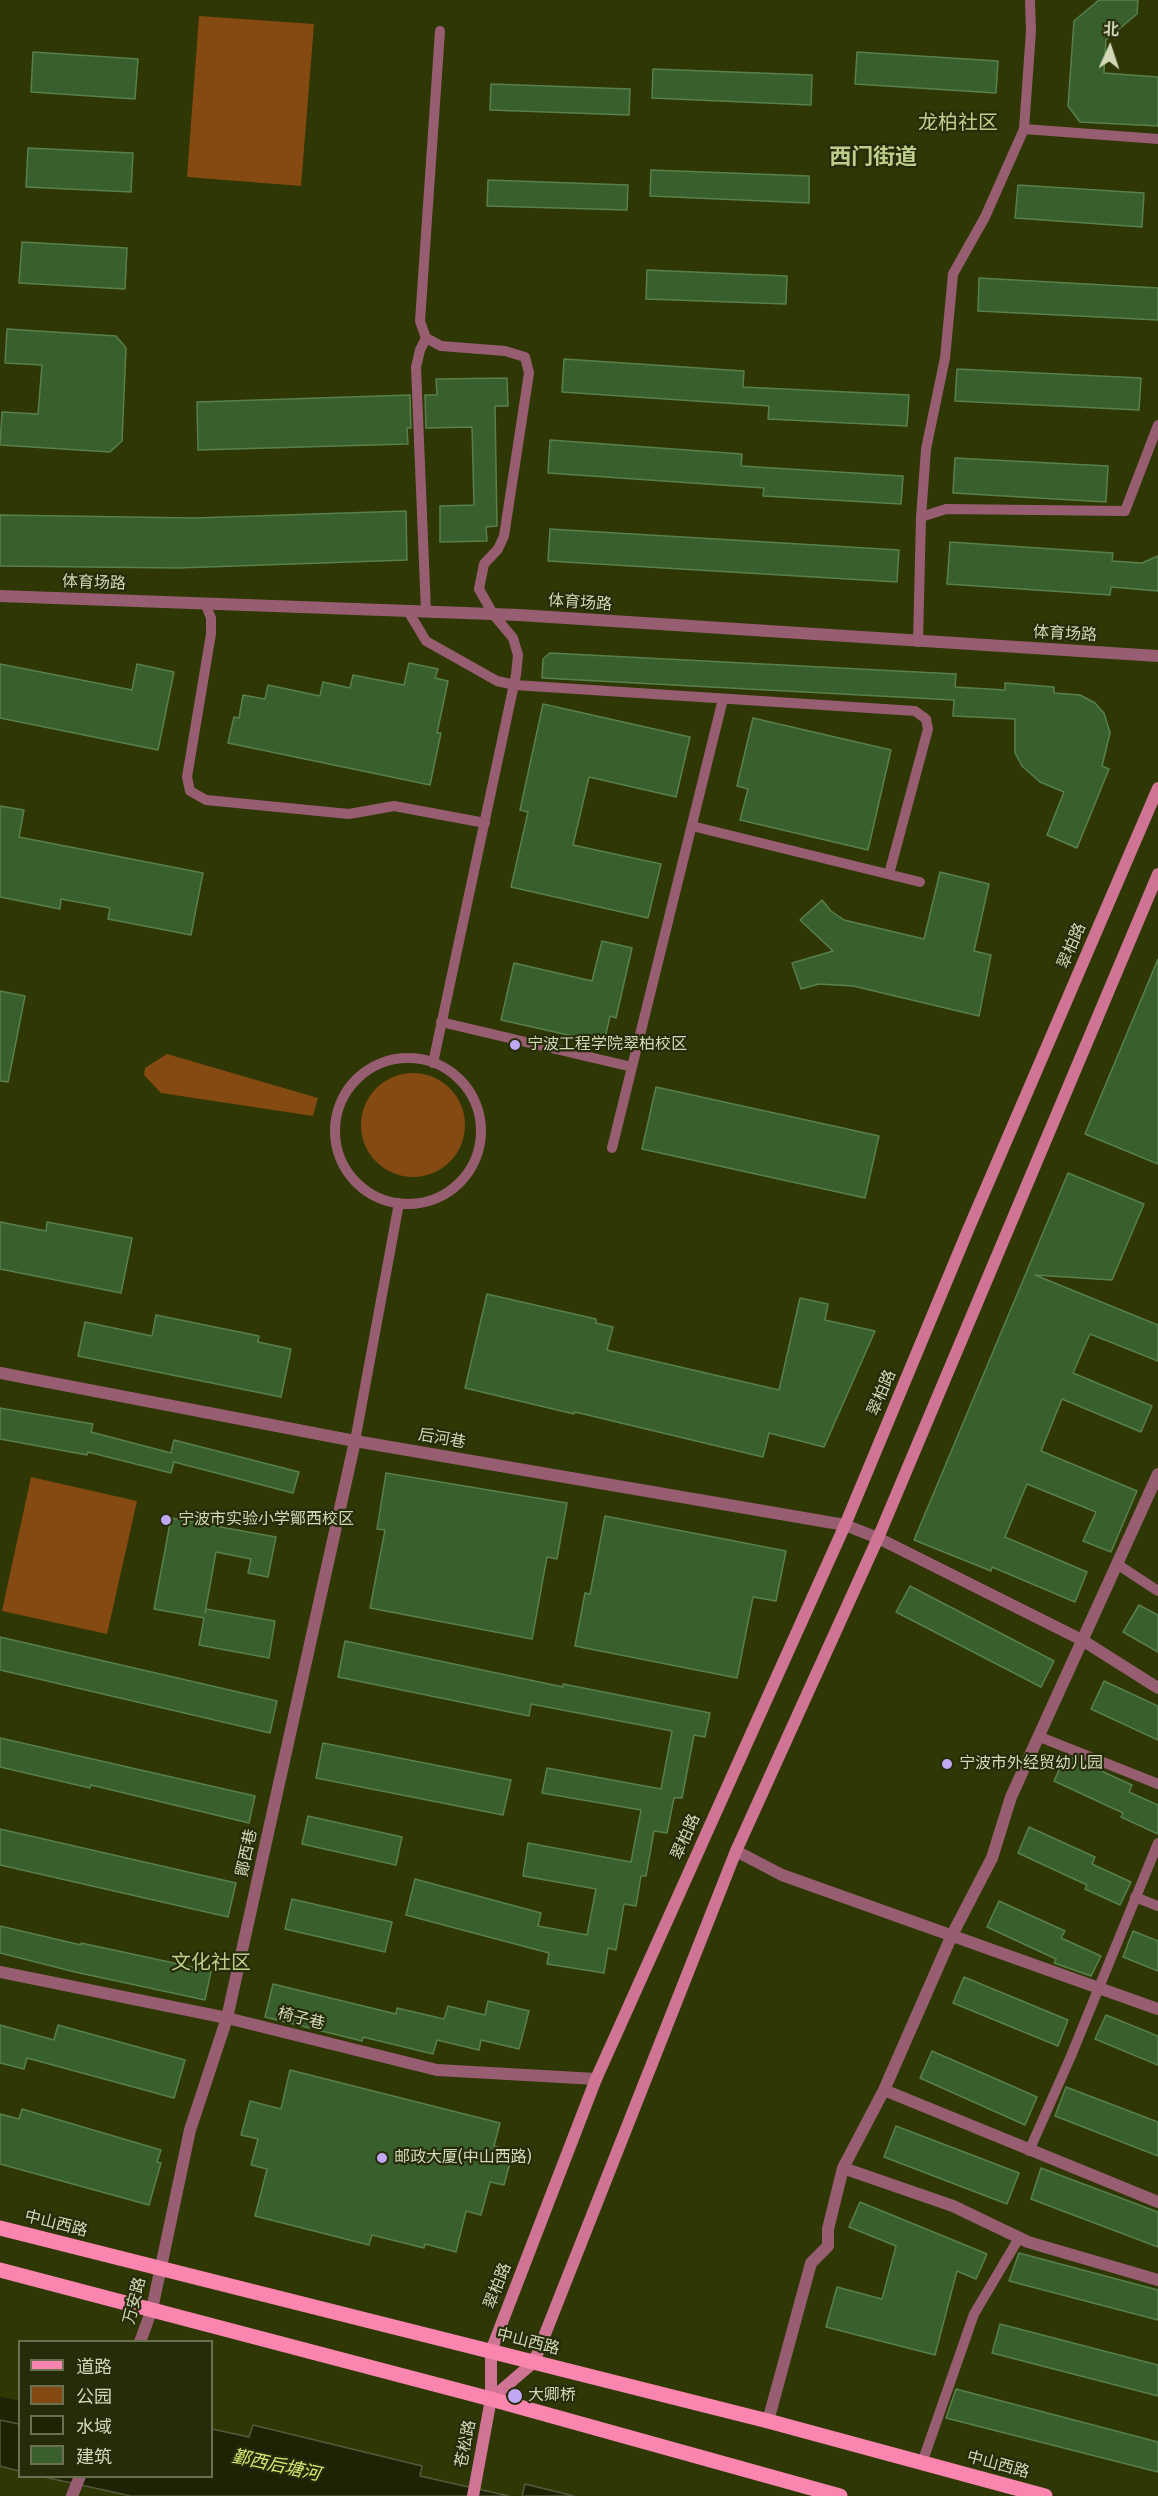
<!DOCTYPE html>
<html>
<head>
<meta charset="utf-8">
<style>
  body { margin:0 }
  #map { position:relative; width:1158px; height:2496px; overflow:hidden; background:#2f3704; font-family:"Fira Sans Condensed","Noto Sans SC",sans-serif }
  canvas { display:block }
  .legend { position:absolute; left:18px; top:2340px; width:195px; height:138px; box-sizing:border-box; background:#262c0a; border:2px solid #6a7150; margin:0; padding:8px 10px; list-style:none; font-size:18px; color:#d1d9b8 }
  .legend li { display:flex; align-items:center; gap:12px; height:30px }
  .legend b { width:30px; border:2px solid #6a7150 }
  .north { position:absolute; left:1080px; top:18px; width:60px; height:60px; -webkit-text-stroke:4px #262c0a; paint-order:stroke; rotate:3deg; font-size:16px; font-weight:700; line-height:24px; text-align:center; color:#d1d9b8 }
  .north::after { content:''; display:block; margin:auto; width:21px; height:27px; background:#d1d9b8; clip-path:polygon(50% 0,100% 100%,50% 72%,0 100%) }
</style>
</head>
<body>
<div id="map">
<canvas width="1158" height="2496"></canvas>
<ul class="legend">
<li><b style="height:8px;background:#fa85af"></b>道路</li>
<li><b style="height:16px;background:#844a11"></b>公园</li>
<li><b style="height:16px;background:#1e2306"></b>水域</li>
<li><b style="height:16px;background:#395f2d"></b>建筑</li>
</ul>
<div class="north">北</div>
</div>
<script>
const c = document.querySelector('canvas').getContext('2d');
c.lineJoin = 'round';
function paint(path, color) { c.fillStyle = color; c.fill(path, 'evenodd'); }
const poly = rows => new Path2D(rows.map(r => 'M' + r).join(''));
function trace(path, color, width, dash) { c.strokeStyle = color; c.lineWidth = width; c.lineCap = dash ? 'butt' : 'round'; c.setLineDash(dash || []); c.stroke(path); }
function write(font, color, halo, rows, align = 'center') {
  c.font = font + ' "Fira Sans Condensed","Noto Sans SC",sans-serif'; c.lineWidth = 4.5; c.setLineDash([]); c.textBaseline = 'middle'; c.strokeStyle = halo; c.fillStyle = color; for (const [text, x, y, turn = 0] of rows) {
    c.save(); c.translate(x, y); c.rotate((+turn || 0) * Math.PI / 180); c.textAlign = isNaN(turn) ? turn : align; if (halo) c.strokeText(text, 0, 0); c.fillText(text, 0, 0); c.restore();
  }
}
const green = poly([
  [199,16,314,24,301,186,187,177],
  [167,1054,318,1098,313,1116,161,1093,144,1075,145,1068],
  '361 1125a52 52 0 1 1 104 0a52 52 0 1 1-104 0Z',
  [31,1477,137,1501,107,1634,2,1611]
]);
const water = poly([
  [0,2420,19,2424,19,2471,0,2466,0,2420],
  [253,2425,422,2466,420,2476,509,2496,131,2496,44,2477,212,2476,212,2429,249,2437,253,2425],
  [525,2484,574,2496,522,2496,525,2484]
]);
const canal = poly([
  [0,2408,20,2412]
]);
const building = poly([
  [1099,0,1138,0,1137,14,1106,40,1104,73,1158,77,1158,126,1080,122,1068,106,1074,21,1099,0],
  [33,52,138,59,135,99,31,92,33,52],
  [857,52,998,61,996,93,855,84,857,52],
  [653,69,812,75,811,105,652,98,653,69],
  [491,84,630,89,629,115,490,110,491,84],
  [28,148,133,153,131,192,26,187,28,148],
  [651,170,809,176,809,203,650,196,651,170],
  [488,180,628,185,627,210,487,206,488,180],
  [1018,185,1144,193,1142,227,1015,218,1018,185],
  [22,242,127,248,125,289,19,283,22,242],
  [647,270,787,276,786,304,646,299,647,270],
  [979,278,1158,288,1158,320,978,311,979,278],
  [7,329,116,336,126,348,122,441,110,452,0,445,2,412,38,414,42,365,5,363,7,329],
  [564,359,744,371,743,387,909,395,907,426,768,419,769,406,562,392,564,359],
  [957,369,1141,378,1139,410,955,401,957,369],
  [507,378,508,406,495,406,497,526,486,527,487,541,440,542,440,506,474,505,472,427,426,428,425,395,437,395,436,379,507,378],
  [410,395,411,428,407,428,408,444,198,450,197,402,410,395],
  [550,440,742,454,741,466,903,476,901,504,763,496,764,488,548,473,550,440],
  [955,458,1108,466,1106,502,953,493,955,458],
  [406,511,407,560,178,568,0,566,0,515,194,518,406,511],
  [550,529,899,550,897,582,548,561,550,529],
  [950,542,1113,553,1112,561,1142,563,1158,556,1158,591,1111,587,1110,595,947,584,950,542],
  [550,653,956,674,955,687,1005,690,1005,683,1054,687,1054,693,1080,695,1095,703,1104,713,1110,733,1102,766,1109,769,1077,848,1047,835,1064,792,1040,782,1022,766,1015,753,1015,719,953,716,954,700,542,678,543,659,550,653],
  [409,663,438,669,435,678,448,681,437,733,441,733,430,785,228,743,234,717,239,718,243,695,265,699,268,685,320,696,323,682,350,688,353,675,404,685,409,663],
  [0,664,132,690,137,664,174,672,158,750,0,718,0,664],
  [543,704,690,737,676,797,589,777,573,845,661,864,648,918,511,887,528,812,520,810,543,704],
  [753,718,891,750,868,850,740,820,748,789,737,786,753,718],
  [0,806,24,810,19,837,203,873,191,935,108,919,110,908,61,899,60,909,0,897,0,806],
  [940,872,989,884,974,951,991,955,979,1016,853,986,819,984,801,989,792,963,833,951,800,920,822,900,831,911,844,920,924,939,940,872],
  [602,941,632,948,616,1018,610,1016,604,1043,501,1020,514,963,592,981,602,941],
  [1158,959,1158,1164,1085,1134,1158,959],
  [0,991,25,996,8,1082,0,1081,0,991],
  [656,1087,879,1136,865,1198,642,1149,656,1087],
  [1068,1173,1144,1204,1112,1280,1035,1275,1158,1325,1158,1361,1090,1334,1073,1373,1152,1406,1141,1432,1062,1399,1041,1451,1137,1491,1111,1552,1083,1541,1096,1512,1027,1484,1005,1537,1087,1572,1075,1602,992,1567,991,1571,914,1540,1068,1173],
  [0,1222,46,1231,47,1222,132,1238,121,1293,0,1269,0,1222],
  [487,1294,596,1319,596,1323,613,1327,607,1350,779,1390,800,1298,828,1304,825,1320,875,1331,824,1447,769,1433,763,1457,575,1412,574,1414,465,1388,487,1294],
  [156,1315,259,1336,258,1342,291,1349,281,1397,78,1356,85,1322,152,1336,156,1315],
  [0,1408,93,1424,91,1432,171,1453,174,1440,299,1472,293,1493,174,1462,171,1473,88,1452,87,1455,0,1439,0,1408],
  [386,1473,567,1503,557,1559,547,1557,532,1639,370,1608,385,1530,377,1529,386,1473],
  [605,1516,786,1551,776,1601,753,1597,737,1678,575,1646,585,1593,590,1594,605,1516],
  [171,1518,276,1537,268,1577,248,1573,251,1559,216,1552,205,1613,206,1609,275,1621,269,1658,199,1645,204,1618,154,1609,171,1518],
  [910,1586,1054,1661,1041,1687,896,1612,910,1586],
  [1139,1605,1158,1615,1158,1652,1123,1632,1139,1605],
  [0,1637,277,1701,270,1733,0,1670,0,1637],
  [345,1641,563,1687,563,1684,710,1713,705,1737,694,1735,682,1798,674,1798,667,1833,654,1831,646,1876,641,1876,636,1906,624,1904,616,1950,608,1948,604,1973,547,1964,549,1953,406,1915,415,1879,541,1913,538,1926,587,1935,596,1889,523,1876,528,1843,631,1862,641,1810,542,1793,547,1768,661,1789,672,1731,531,1704,529,1716,338,1677,345,1641],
  [1104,1681,1158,1706,1158,1740,1091,1709,1104,1681],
  [0,1738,255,1796,249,1823,91,1785,90,1788,0,1767,0,1738],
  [323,1743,511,1780,503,1815,316,1778,323,1743],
  [1066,1755,1132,1785,1129,1792,1158,1805,1158,1834,1121,1817,1123,1813,1054,1781,1066,1755],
  [308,1816,402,1837,396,1865,302,1844,308,1816],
  [1029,1827,1095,1857,1092,1864,1131,1882,1120,1905,1085,1889,1087,1885,1018,1853,1029,1827],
  [0,1829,236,1883,228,1917,0,1865,0,1829],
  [292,1899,392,1922,385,1952,285,1929,292,1899],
  [999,1901,1065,1931,1061,1938,1101,1956,1091,1976,1054,1963,1056,1959,987,1927,999,1901],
  [0,1926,81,1945,81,1943,211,1971,205,2000,75,1972,0,1953,0,1926],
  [1133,1931,1158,1941,1158,1971,1123,1957,1133,1931],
  [964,1977,1068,2020,1058,2046,953,2003,964,1977],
  [273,1984,396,2014,397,2008,444,2019,448,2006,485,2015,488,2001,529,2011,519,2049,481,2040,479,2050,437,2040,433,2054,363,2037,362,2041,265,2017,273,1984],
  [1106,2015,1158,2036,1158,2065,1095,2039,1106,2015],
  [0,2025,54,2040,58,2025,185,2060,174,2098,27,2058,24,2069,0,2063,0,2025],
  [932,2051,1037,2097,1025,2125,920,2078,932,2051],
  [290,2070,500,2123,494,2146,513,2151,504,2185,490,2182,481,2215,466,2211,456,2252,425,2244,424,2248,372,2235,369,2245,255,2216,267,2169,251,2165,258,2139,241,2135,250,2101,281,2109,290,2070],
  [1066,2087,1158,2122,1158,2156,1055,2116,1066,2087],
  [22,2109,161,2150,157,2162,161,2163,149,2205,0,2164,0,2114,19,2119,22,2109],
  [896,2126,1019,2173,1007,2204,884,2157,896,2126],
  [1041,2168,1158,2212,1158,2247,1031,2199,1041,2168],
  [860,2202,987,2254,976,2279,957,2271,935,2355,826,2327,837,2287,882,2299,896,2246,849,2227,860,2202],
  [1019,2253,1158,2290,1158,2320,1009,2281,1019,2253],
  [1000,2324,1158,2365,1158,2396,992,2353,1000,2324],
  [956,2389,1158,2442,1158,2472,946,2418,956,2389]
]);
const lane = poly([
  [1024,129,1158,139],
  [921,517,946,509,1125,511,1158,425],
  [205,603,211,618,211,634,187,777,190,791,206,800,349,814,394,806,485,823],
  [408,611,426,641,497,681,515,685,915,711,926,719,928,729,889,874],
  [426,612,416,367,420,350,426,338],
  [918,642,921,517,926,449,945,358,953,274,985,217,1024,129,1031,31,1030,0],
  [692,826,920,882],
  [441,1022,632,1067],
  '335 1131a73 73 0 1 1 146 0a73 73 0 1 1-146 0Z',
  [433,1063,516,675,518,655,513,638,493,614,479,589,484,564,498,549,504,536,529,373,525,357,505,351,441,346,426,338,420,321,440,31],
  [612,1148,723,699],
  [355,1441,399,1203],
  [1117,1564,1158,1591],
  [1040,1737,1158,1784],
  [1135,1897,1158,1906],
  [1029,2151,1071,2056,1158,1843],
  [922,2463,974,2314,1019,2238]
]);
const street = poly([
  [0,596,519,615,1158,656],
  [0,1373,355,1441,845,1525,878,1538,1082,1640,1158,1688],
  [736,1851,782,1875,1158,2009],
  [0,1972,227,2018,437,2070,596,2079],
  [884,2090,1158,2202],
  [843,2168,953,2206,1028,2242,1158,2280],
  [140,2342,152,2309,190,2130,227,2018,355,1441],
  [768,2421,811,2263,828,2246,828,2229,843,2168,884,2090,952,1935,992,1858,1011,1797,1158,1474],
  [72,2496,80,2476]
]);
const secondary = poly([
  [491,2399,534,2362,736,1851,878,1538,1158,874],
  [473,2496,491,2399,491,2351,596,2079,845,1525,968,1230,1158,788]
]);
const primary = poly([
  [0,2228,768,2421,1045,2496],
  [0,2270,491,2399,840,2496]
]);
const markers = [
  [515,1045,6,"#c0a8f3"],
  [166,1520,6,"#c0a8f3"],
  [947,1764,6,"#c0a8f3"],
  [382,2158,6,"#c0a8f3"],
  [515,2396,8,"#c0a8f3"]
];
const streetNames = [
  ["体育场路",94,583,2],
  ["体育场路",580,603,4],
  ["体育场路",1065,634,3],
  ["翠柏路",1072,946,-67],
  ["翠柏路",882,1393,-67],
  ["后河巷",442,1439,10],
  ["翠柏路",686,1837,-66],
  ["鄮西巷",247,1853,-78],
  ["椅子巷",301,2019,14],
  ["中山西路",56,2224,14],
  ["翠柏路",498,2286,-69],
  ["万安路",135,2301,-76],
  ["中山西路",528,2342,14],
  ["苍松路",466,2444,-79],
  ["中山西路",998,2465,15]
];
const poiNames = [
  ["宁波工程学院翠柏校区",527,1045],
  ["宁波市实验小学鄮西校区",178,1520],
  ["宁波市外经贸幼儿园",959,1764],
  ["邮政大厦(中山西路)",394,2158],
  ["大卿桥",528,2396]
];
const waterNames = [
  ["鄞西后塘河",276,2466,12]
];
const quarterNames = [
  ["龙柏社区",958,123],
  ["文化社区",211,1963]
];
const districtNames = [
  ["西门街道",873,158]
];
paint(green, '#844a11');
paint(water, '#1e2306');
trace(water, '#545a3b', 1.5);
trace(canal, '#1e2306', 22);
paint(building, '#395f2d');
trace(building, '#58804c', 1.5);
trace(lane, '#975e71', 10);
trace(street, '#975e71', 12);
trace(secondary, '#cf7494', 12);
trace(primary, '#fa85af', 15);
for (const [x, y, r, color] of markers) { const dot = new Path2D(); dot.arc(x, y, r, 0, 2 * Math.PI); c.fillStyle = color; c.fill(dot); trace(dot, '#262c0a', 2); }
write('16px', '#d1d9b8', '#262c0a', streetNames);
write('16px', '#d1d9b8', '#262c0a', poiNames, 'left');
write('italic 18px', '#d3e973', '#262c0a', waterNames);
write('20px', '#bfce8c', '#262c0a', quarterNames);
write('bold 22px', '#bfce8c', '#262c0a', districtNames);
</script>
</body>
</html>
